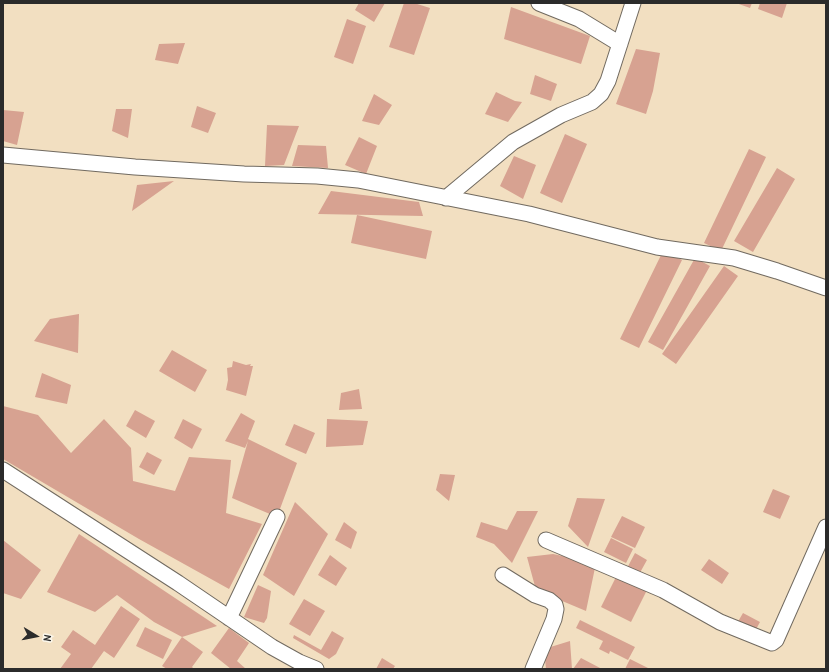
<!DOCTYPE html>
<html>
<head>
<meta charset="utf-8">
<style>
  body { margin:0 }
  #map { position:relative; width:829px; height:672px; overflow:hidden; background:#f2dfc1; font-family:"Patrick Hand",sans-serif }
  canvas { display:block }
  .frame { position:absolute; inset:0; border:4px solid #2b2b2b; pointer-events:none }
  .north { position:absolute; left:16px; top:616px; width:40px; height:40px; -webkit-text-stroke:3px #fbf7ec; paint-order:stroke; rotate:100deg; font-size:11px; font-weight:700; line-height:16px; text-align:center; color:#2b2b2b }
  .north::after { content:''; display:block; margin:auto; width:14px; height:18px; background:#2b2b2b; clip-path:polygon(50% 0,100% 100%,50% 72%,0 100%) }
</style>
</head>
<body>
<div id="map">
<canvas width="829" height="672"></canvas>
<div class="frame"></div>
<div class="north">N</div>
</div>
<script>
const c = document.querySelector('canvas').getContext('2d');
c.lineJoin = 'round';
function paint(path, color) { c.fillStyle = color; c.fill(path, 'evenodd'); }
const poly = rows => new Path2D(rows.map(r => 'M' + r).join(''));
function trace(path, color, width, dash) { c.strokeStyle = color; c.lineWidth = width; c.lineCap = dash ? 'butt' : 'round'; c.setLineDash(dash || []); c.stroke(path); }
const building = poly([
  [359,3,385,3,374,22,355,10],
  [404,3,414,3,430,8,414,55,389,47],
  [736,3,752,3,750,8],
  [760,3,787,3,782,18,758,9],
  [511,7,590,36,581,64,504,39],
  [347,19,366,26,353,64,334,57],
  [185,43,178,64,155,60,159,44],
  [636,49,660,53,653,91,646,114,616,104],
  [535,75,557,84,551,101,530,94],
  [496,92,515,101,522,102,508,122,485,114],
  [374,94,392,105,379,125,362,121],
  [197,106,216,113,208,133,191,127],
  [116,109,132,109,128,138,112,131],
  [3,110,24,112,17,145,3,141],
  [267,125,299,126,284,165,265,166],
  [565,134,587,144,562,203,540,193],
  [359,137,377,146,366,174,345,165],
  [298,145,326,146,328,168,292,166],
  [749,149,766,157,721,251,704,243],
  [514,156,536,165,523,199,500,186],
  [777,168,795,179,753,252,734,241],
  [174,181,132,211,137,185],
  [331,191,419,202,423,216,318,214],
  [357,215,432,231,426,259,351,243],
  [663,251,682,260,639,348,620,339],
  [695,258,710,266,663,350,648,342],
  [724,266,738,276,676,364,662,354],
  [79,314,78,353,34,341,50,319],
  [172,350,207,370,195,392,159,371],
  [233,361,246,365,251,364,250,366,253,366,246,396,226,390,228,380,227,368,232,367],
  [42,373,71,385,67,404,35,397],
  [359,389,362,409,339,410,341,393],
  [3,406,38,415,71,453,104,419,131,448,133,481,175,491,189,457,231,460,226,513,262,524,229,589,139,539,3,459],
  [135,410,155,421,146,438,126,426],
  [241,413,255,421,248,439,297,463,277,517,232,498,248,441,245,448,225,441],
  [183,419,202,429,192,449,174,438],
  [327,419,368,421,363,445,326,447],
  [294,424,315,433,306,454,285,445],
  [147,452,162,460,154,475,139,467],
  [440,474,455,475,449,501,436,490],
  [773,489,790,496,780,519,763,512],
  [577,498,605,499,588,547,568,526],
  [295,502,328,534,294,596,263,575],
  [517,511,538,511,512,563,494,544,476,537,481,522,507,530],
  [622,516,645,527,635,548,611,537],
  [344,522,357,532,351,549,335,540],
  [79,534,217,626,182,637,154,622,117,595,95,612,47,592],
  [611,538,633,549,626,563,604,552],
  [3,540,41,570,21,599,3,593],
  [635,553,647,560,637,578,625,572],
  [553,554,596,563,586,611,536,590,527,557],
  [330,555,347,568,336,586,318,575],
  [709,559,729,573,722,584,701,570],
  [617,575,647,590,631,622,601,607],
  [258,585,271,591,267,618,264,623,244,617],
  [304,599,325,611,310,636,289,624],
  [121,606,140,619,114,658,104,651,91,669,60,669,71,654,61,647,73,630,95,645],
  [743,613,760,622,753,635,736,625],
  [580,620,635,647,628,660,610,651,609,654,599,649,603,641,576,628],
  [145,627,172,640,163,659,136,646],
  [229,628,249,643,237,661,246,669,231,669,211,653],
  [332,631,344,638,336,654,329,659,293,638,294,635,321,650],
  [182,637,203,652,192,667,194,669,167,669,162,666],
  [570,641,572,669,546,669,544,649],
  [382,658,395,666,393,669,376,669],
  [581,658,602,669,573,669],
  [630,659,650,669,625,669]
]);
const minor = poly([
  [539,3,579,19,620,44],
  [3,155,135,167,244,174,317,176,358,180,529,214,657,247,734,258,777,271,826,288],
  [446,198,513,142,561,115,592,102,601,94,608,81,633,3],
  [3,470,178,583,272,647,299,662,316,669],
  [546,540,663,590,720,622,772,643,776,640,826,527],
  [503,575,535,595,549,600,555,605,556,609,554,619,533,669],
  [229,618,277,517]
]);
paint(building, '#d7a291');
trace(minor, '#716a60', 17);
trace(minor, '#fff', 15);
</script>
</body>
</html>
